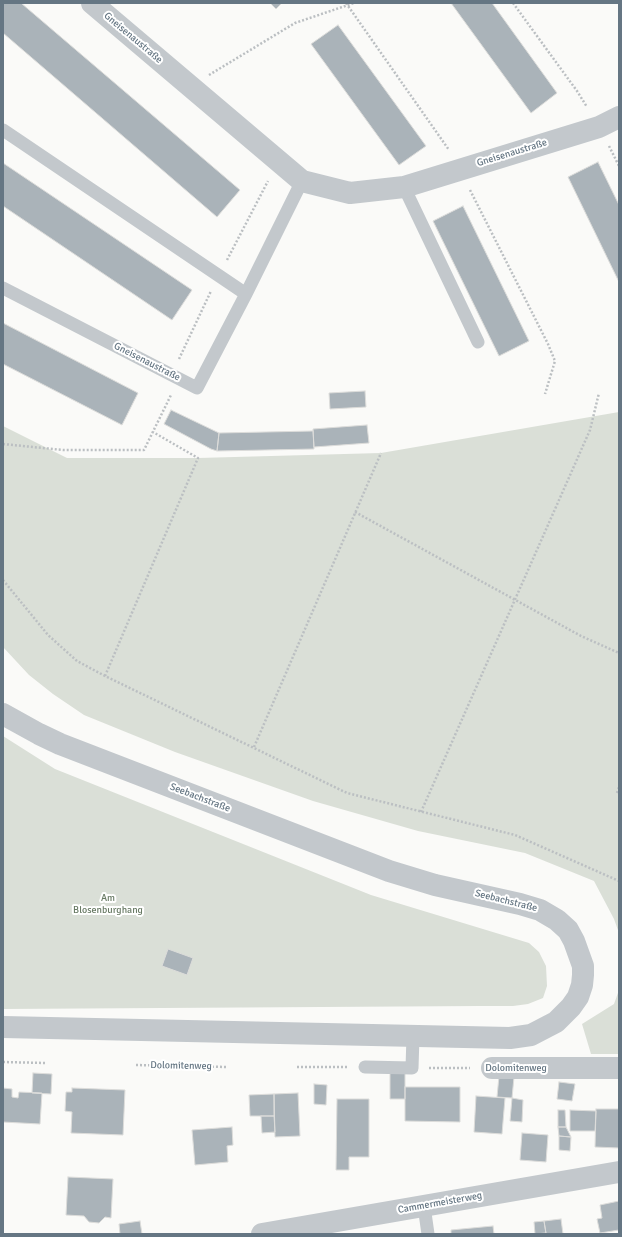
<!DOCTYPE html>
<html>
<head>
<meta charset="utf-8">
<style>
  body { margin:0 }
  #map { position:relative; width:622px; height:1237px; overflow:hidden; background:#fafaf8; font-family:Signika,sans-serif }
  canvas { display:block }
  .frame { position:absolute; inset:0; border:4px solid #657683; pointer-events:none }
</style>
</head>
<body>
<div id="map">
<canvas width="622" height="1237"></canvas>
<div class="frame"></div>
</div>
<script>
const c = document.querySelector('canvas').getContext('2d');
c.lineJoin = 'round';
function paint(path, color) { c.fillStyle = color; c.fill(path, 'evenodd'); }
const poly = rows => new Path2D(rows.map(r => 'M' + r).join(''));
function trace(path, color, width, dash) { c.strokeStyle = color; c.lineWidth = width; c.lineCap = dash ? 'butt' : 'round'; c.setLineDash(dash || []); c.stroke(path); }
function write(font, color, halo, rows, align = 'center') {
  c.font = font + ' Signika,sans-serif'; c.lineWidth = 4; c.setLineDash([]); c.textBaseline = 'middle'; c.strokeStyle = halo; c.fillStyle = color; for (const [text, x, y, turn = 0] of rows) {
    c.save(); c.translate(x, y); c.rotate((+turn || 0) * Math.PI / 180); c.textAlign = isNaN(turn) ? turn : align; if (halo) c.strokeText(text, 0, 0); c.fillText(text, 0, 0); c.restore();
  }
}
const green = poly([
  [619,412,619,933,614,919,594,881,525,853,418,831,313,801,175,752,84,715,53,694,29,675,3,647,3,426,67,458,198,458,381,453],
  [3,736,55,769,371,895,529,943,539,952,546,966,547,986,543,998,528,1004,513,1006,480,1006,3,1009],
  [619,990,619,1054,591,1054,582,1024,614,1004]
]);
const building = poly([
  [3,3,21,3,240,190,217,217,3,33,3,3],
  [270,3,282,3,276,9,270,3],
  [451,3,492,3,557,93,531,113,451,3],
  [338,25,426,146,399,165,311,44,338,25],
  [598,162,619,205,619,282,568,177,598,162],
  [3,163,192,290,172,320,3,206,3,163],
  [463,206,529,341,499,356,433,221,463,206],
  [3,323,138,393,122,425,3,364,3,323],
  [365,391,366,407,330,409,329,393,365,391],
  [171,410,219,433,217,451,211,449,164,424,171,410],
  [367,425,369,443,314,447,313,429,367,425],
  [313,431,314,449,217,451,219,433,313,431],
  [168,949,193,958,187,975,162,966,168,949],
  [33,1073,52,1074,51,1094,32,1093,33,1073],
  [390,1073,405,1073,405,1099,390,1099,390,1073],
  [499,1076,514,1077,512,1098,497,1097,499,1076],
  [559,1082,575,1084,572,1101,557,1099,559,1082],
  [314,1084,327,1085,326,1105,314,1104,314,1084],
  [405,1087,460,1087,460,1122,405,1121,405,1087],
  [3,1088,12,1089,12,1097,18,1098,19,1092,42,1093,40,1124,3,1122,3,1088],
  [72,1088,125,1090,123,1135,71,1133,72,1112,65,1111,66,1092,72,1092,72,1088],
  [298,1093,300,1136,275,1137,274,1094,298,1093],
  [274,1094,274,1116,250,1116,249,1095,274,1094],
  [476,1096,505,1098,502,1134,474,1132,476,1096],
  [512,1098,523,1100,522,1122,510,1121,512,1098],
  [337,1099,369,1099,369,1157,349,1157,349,1170,336,1170,337,1099],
  [596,1109,619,1109,619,1148,595,1147,596,1109],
  [558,1110,565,1110,566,1127,558,1127,558,1110],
  [570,1110,596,1111,595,1131,570,1131,570,1110],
  [261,1116,274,1116,275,1132,262,1133,261,1116],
  [232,1127,233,1145,227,1146,228,1162,195,1165,192,1130,232,1127],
  [558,1127,566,1127,571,1137,559,1136,558,1127],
  [522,1133,548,1135,546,1162,520,1160,522,1133],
  [559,1136,571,1137,570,1151,559,1150,559,1136],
  [68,1177,113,1179,111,1218,105,1217,99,1223,89,1222,84,1216,66,1215,68,1177],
  [619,1201,619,1230,600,1233,597,1219,602,1218,600,1205,619,1201],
  [561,1219,563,1234,546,1234,544,1221,561,1219],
  [140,1221,142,1234,120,1234,119,1224,140,1221],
  [544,1221,546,1233,535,1234,534,1222,544,1221],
  [493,1226,494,1234,451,1234,451,1230,493,1226]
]);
const path = poly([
  [346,3,449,150],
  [513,3,577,91,587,107],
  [209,75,295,23,354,3],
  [609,146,619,166],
  [470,190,548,344,555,361,545,394],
  [227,260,268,181],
  [179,359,211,291],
  [3,444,63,450,144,450,171,395],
  [355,512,581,636,619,653],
  [3,580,48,635,77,661,105,676,347,793,515,835,619,881],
  [105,676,198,458,153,432],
  [254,747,381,453],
  [617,793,619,787],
  [421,812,590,430,599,393],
  [3,1062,45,1063],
  [136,1065,227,1067],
  [297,1067,349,1067],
  [429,1068,470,1068]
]);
const lane = poly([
  [3,130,246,294],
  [404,187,478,342],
  [3,288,197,388,246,294,302,181],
  [365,1067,412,1068,413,1036],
  [424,1206,428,1234]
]);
const street = poly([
  [92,3,302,181,350,193,404,187,599,127,619,117],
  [3,714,39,734,60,744,389,871,435,885,520,904,540,910,557,920,568,930,574,941,583,966,583,975,582,985,578,997,571,1007,556,1022,531,1035,510,1038,3,1027],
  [492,1068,619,1068],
  [262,1234,619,1172]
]);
const streetNames = [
  ["Gneisenaustraße",133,38,40],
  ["Gneisenaustraße",512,153,-17],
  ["Gneisenaustraße",147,362,27],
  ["Seebachstraße",200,798,21],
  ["Seebachstraße",506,901,14],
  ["Dolomitenweg",181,1066,1],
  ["Dolomitenweg",516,1068],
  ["Cammermeisterweg",440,1203,-10]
];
const parkNames = [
  ["Am",108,898],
  ["Blosenburghang",108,910]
];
paint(green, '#dadfd7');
paint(building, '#aab3b9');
trace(building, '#dcdcda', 1);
trace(path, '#bbbfc2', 2.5, [2, 2]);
trace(lane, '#c3c8cc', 13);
trace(street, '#c3c8cc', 22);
write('10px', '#657683', '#fff', streetNames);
write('10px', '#687a64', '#fff', parkNames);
</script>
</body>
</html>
